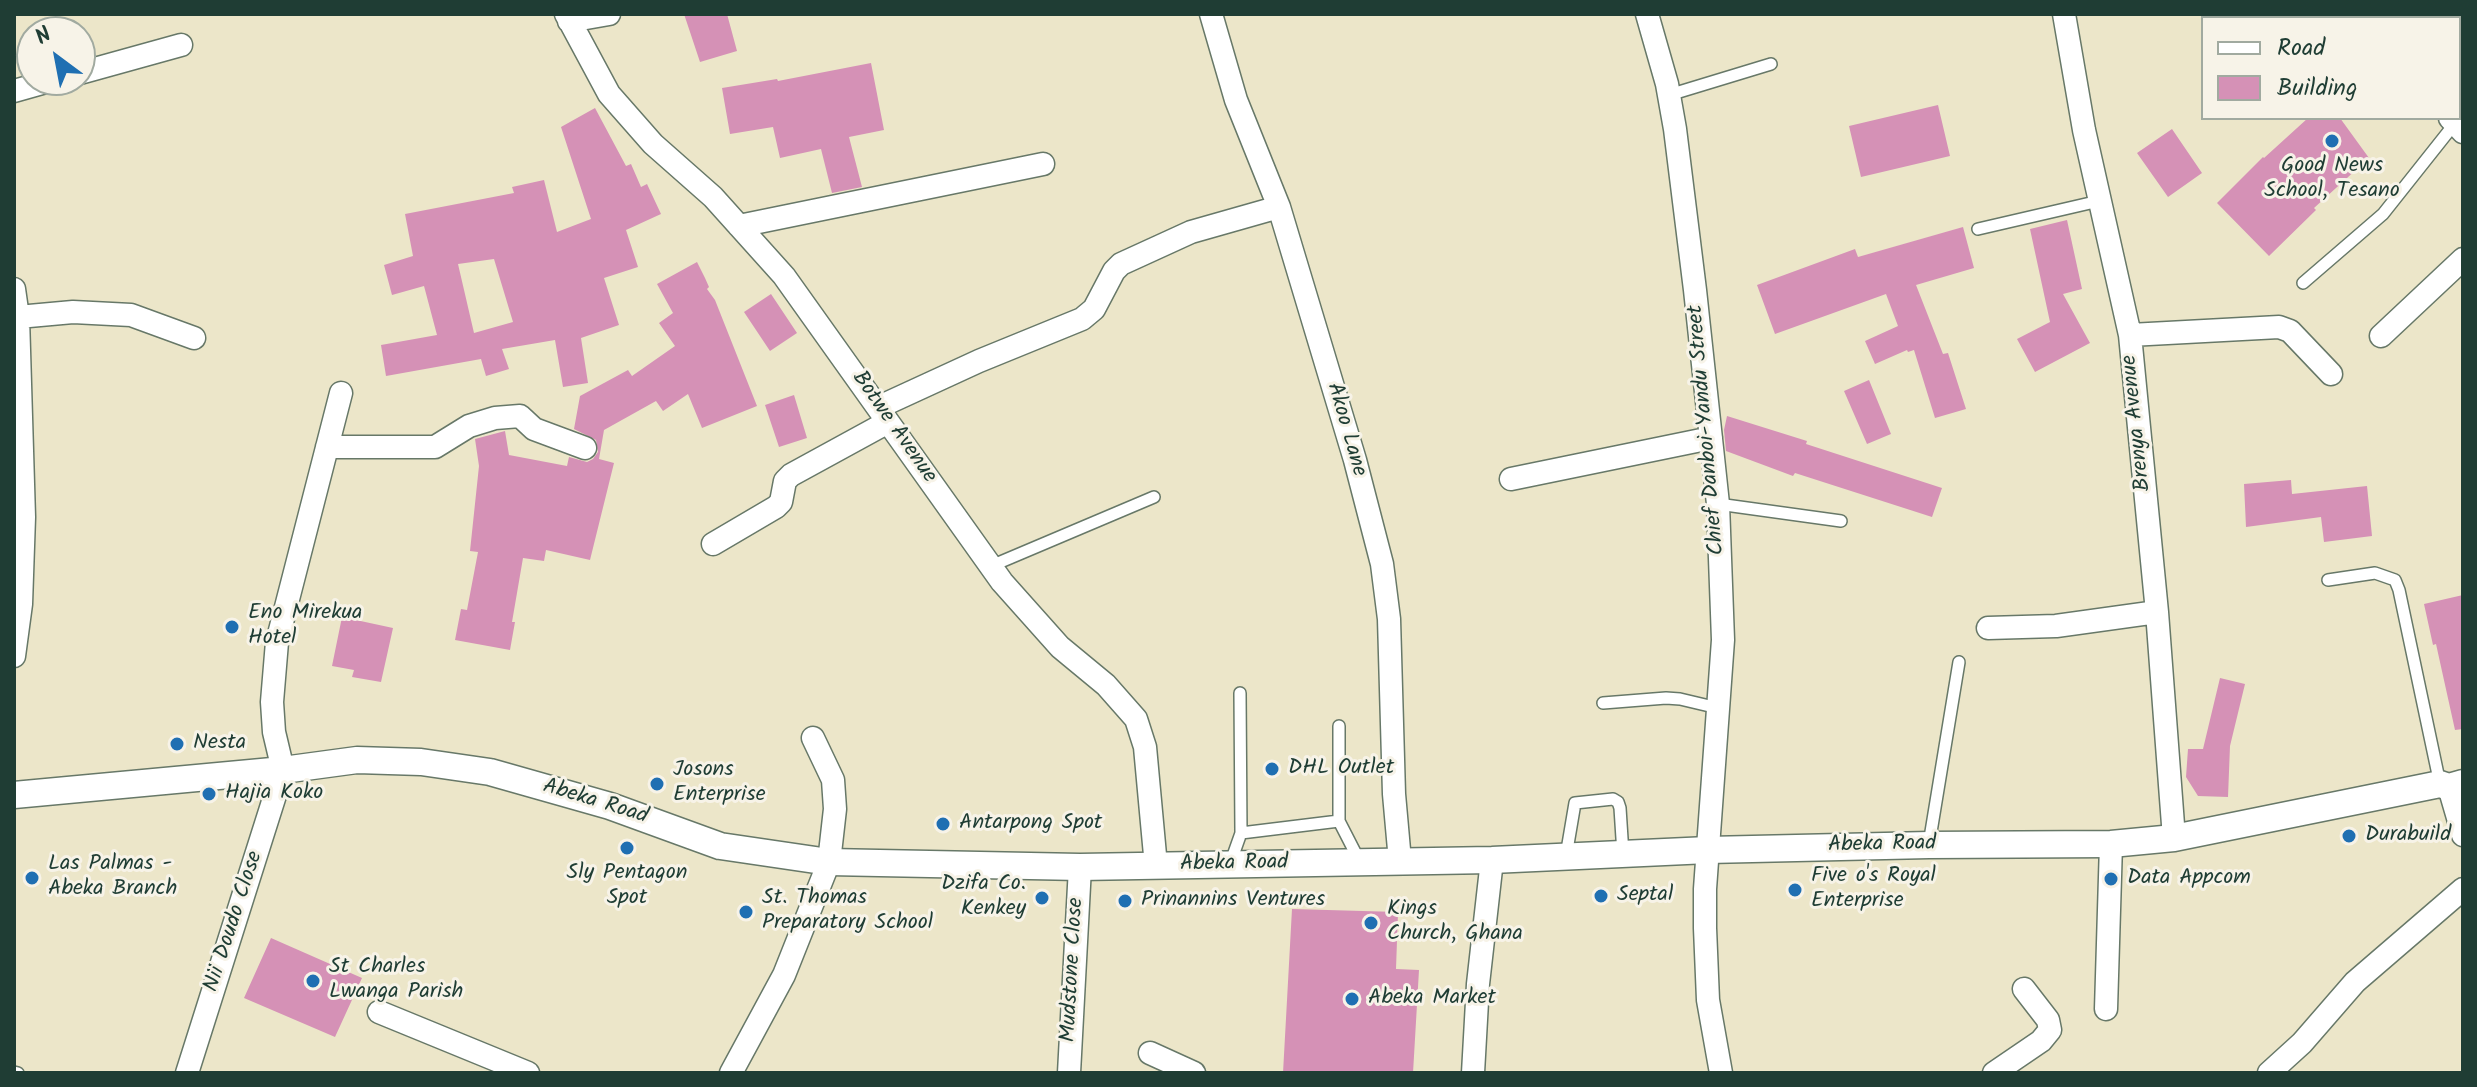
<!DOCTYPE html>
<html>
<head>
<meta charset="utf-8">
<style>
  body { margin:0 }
  #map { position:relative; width:2477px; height:1087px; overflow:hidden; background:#ece6c9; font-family:Kalam,sans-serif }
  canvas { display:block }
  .frame { position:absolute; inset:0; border:16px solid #1f3d34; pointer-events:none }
  .legend { position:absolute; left:2201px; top:16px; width:260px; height:104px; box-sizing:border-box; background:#f7f3e8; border:2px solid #a1aaa0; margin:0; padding:10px 14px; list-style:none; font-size:24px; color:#1f3d34 }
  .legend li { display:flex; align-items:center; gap:16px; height:40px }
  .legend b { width:40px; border:2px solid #a1aaa0 }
  .north { position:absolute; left:16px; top:16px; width:80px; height:80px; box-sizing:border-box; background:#f7f3e8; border:2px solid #a1aaa0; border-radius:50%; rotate:328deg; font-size:22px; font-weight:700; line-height:32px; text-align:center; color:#1f3d34 }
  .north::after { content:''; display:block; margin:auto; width:28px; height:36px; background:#1f6fb2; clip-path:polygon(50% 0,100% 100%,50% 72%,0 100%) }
</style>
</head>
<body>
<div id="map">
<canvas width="2477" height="1087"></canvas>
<div class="frame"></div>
<ul class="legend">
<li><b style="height:10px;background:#fff"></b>Road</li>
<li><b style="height:22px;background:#d591b6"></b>Building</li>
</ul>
<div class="north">N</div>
</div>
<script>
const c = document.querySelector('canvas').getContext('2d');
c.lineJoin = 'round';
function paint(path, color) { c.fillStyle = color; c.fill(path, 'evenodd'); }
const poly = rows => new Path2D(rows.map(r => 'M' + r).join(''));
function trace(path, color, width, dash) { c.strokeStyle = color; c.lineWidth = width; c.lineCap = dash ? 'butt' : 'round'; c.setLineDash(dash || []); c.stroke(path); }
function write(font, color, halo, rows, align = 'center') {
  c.font = font + ' Kalam,sans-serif'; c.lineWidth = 6; c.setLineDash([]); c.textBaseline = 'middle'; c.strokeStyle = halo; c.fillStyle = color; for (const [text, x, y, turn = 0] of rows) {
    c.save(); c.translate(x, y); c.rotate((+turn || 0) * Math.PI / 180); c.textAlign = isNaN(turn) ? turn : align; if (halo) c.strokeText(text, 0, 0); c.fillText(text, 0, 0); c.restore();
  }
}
const building = poly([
  [684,14,727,14,737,51,700,62],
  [871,63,884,130,849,137,862,187,832,193,821,149,780,158,773,127,730,134,722,88,777,79,778,81],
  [1938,105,1950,156,1861,177,1849,126],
  [595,108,626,166,631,164,641,187,647,184,661,214,626,230,638,267,604,278,619,325,581,338,588,383,563,387,555,340,502,349,509,369,486,376,481,359,386,376,381,345,437,335,424,286,392,295,384,265,413,256,405,214,514,193,512,187,544,180,557,232,591,219,561,127],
  [494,259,513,322,474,333,458,264],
  [2308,118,2340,118,2369,158,2314,208,2316,210,2269,256,2217,203,2263,157,2264,158],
  [2172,129,2202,173,2168,197,2137,153],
  [2067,220,2082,289,2063,294,2090,343,2035,372,2017,339,2050,322,2030,229],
  [1963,227,1974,268,1916,285,1943,354,1948,353,1966,409,1935,418,1914,350,1908,352,1907,350,1875,364,1865,341,1898,326,1886,294,1775,334,1757,285,1855,249,1858,257],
  [697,262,705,278,709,287,707,289,715,300,757,406,702,428,688,394,663,411,656,401,604,430,599,459,614,463,590,560,546,550,544,561,523,558,512,622,515,622,510,650,455,640,461,609,467,610,478,552,470,551,479,466,475,439,505,431,509,455,567,466,569,457,587,462,593,459,598,452,596,440,574,429,580,396,628,370,632,376,675,346,659,323,673,313,657,284],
  [771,294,797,333,770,351,744,312],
  [1869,380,1891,434,1867,444,1844,391],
  [794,395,807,438,779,447,765,405],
  [1727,416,1807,441,1806,444,1942,488,1932,517,1795,473,1793,476,1726,451,1724,430],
  [2291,480,2292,494,2367,486,2372,536,2324,542,2321,517,2246,527,2244,484],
  [2463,595,2463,729,2455,730,2436,644,2433,645,2424,604],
  [342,617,393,628,381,682,352,677,354,670,332,666],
  [2220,678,2245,684,2230,746,2228,797,2198,796,2186,777,2188,749,2203,749],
  [1292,909,1398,912,1396,969,1419,970,1413,1073,1283,1073],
  [271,938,362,978,335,1037,244,998]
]);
const service = poly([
  [1669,95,1771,64],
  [1978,229,2099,201],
  [2303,283,2383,214,2456,122],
  [1718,504,1841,521],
  [991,566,1154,497],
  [2328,580,2375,573,2395,580,2399,590,2440,784],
  [1603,703,1666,698,1680,699,1718,708],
  [1339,726,1339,821,1359,860],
  [1241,833,1339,821],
  [1929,844,1959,662],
  [1566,856,1575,803,1613,799,1618,802,1620,808,1623,854],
  [1230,864,1241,833,1240,693],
  [14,1072,18,1073]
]);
const minor = poly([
  [566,14,609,94,653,144,713,197,784,276,1002,582,1060,647,1106,685,1136,719,1145,747,1156,866],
  [1211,14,1236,100,1279,207,1355,460,1382,564,1389,619,1394,794,1400,861],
  [1647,14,1667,84,1675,129,1695,290,1718,504,1723,640,1705,889,1705,928,1708,1000,1721,1073],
  [2064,14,2084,130,2130,335,2157,612,2174,838],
  [2353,14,2356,18],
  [569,21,609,14],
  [80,73,181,45],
  [14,91,53,80],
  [2450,118,2463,132],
  [739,226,1043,164],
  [14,289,18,317,24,517,21,604,14,656],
  [18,317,73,312,131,315,194,338],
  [2130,335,2279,327,2290,331,2331,374],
  [2381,336,2463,259],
  [879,407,979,361,1082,319,1094,309,1114,271,1121,264,1191,232,1279,207],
  [327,447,435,447,469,426,495,418,520,416,534,429,585,448],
  [1511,479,1711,438],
  [713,544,776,507,781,502,785,481,791,475,888,422],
  [1988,628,2056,626,2157,612],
  [2449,787,2463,835],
  [2106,1009,2111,844],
  [379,1012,528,1073],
  [1150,1053,1194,1073],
  [187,1073,283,770,274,732,272,702,277,642,341,393],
  [731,1073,784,975,829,862,835,809,833,780,813,738],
  [1069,1073,1080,867],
  [1473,1073,1478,984,1492,860],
  [1994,1073,2041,1041,2050,1030,2048,1020,2024,989],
  [2269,1073,2302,1043,2355,982,2463,889]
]);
const tertiary = poly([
  [14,795,283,770,357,760,421,762,490,772,610,806,720,846,829,862,1080,867,1492,860,1708,850,1929,845,2111,844,2174,838,2440,784,2449,787,2463,783]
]);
const markers = [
  [2332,141,8,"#1f6fb2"],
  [232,627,8,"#1f6fb2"],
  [177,744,8,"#1f6fb2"],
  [1272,769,8,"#1f6fb2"],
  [657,784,8,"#1f6fb2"],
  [209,794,8,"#1f6fb2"],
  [943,824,8,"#1f6fb2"],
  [2349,836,8,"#1f6fb2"],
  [627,848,8,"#1f6fb2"],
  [32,878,8,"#1f6fb2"],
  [2111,879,8,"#1f6fb2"],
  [1795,890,8,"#1f6fb2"],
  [1601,896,8,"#1f6fb2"],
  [1042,898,8,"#1f6fb2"],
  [1125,901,8,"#1f6fb2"],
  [746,912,8,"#1f6fb2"],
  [1371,923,8,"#1f6fb2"],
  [313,981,8,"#1f6fb2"],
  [1352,999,8,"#1f6fb2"]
];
const poiNames = [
  ["Good News",2332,167,"center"],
  ["School, Tesano",2332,192,"center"],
  ["Eno Mirekua",248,614],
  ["Hotel",248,639],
  ["Nesta",193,744],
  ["DHL Outlet",1288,769],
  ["Josons",673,771],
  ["Enterprise",673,796],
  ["Hajia Koko",225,794],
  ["Antarpong Spot",959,824],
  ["Durabuild",2365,836],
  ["Las Palmas -",48,865],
  ["Abeka Branch",48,890],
  ["Sly Pentagon",627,874,"center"],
  ["Spot",627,899,"center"],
  ["Five o's Royal",1811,877],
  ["Enterprise",1811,902],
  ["Data Appcom",2127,879],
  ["Dzifa Co.",1026,885,"right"],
  ["Kenkey",1026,910,"right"],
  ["Septal",1617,896],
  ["St. Thomas",762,899],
  ["Preparatory School",762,924],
  ["Prinannins Ventures",1141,901],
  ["Kings",1387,910],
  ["Church, Ghana",1387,935],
  ["St Charles",329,968],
  ["Lwanga Parish",329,993],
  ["Abeka Market",1368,999]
];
const streetNames = [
  ["Brenya Avenue",2138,423,-96],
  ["Botwe Avenue",893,428,55],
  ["Akoo Lane",1345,430,74],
  ["Chief Danboi-Yandu Street",1708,430,-95],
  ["Abeka Road",595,803,17],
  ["Abeka Road",1882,846,-1],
  ["Abeka Road",1234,865,-1],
  ["Nii Doudo Close",235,922,-72],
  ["Mudstone Close",1074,970,-87]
];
paint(building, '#d591b6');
trace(service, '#677868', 14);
trace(minor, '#677868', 25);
trace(tertiary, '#677868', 29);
trace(service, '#fff', 11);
trace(minor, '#fff', 22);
trace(tertiary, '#fff', 26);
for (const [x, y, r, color] of markers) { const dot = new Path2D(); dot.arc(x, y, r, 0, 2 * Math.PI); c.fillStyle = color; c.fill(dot); trace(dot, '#f7f3e8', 3); }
write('22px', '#1f3d34', '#f7f3e8', poiNames, 'left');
write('22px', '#1f3d34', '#f7f3e8', streetNames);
</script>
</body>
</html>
